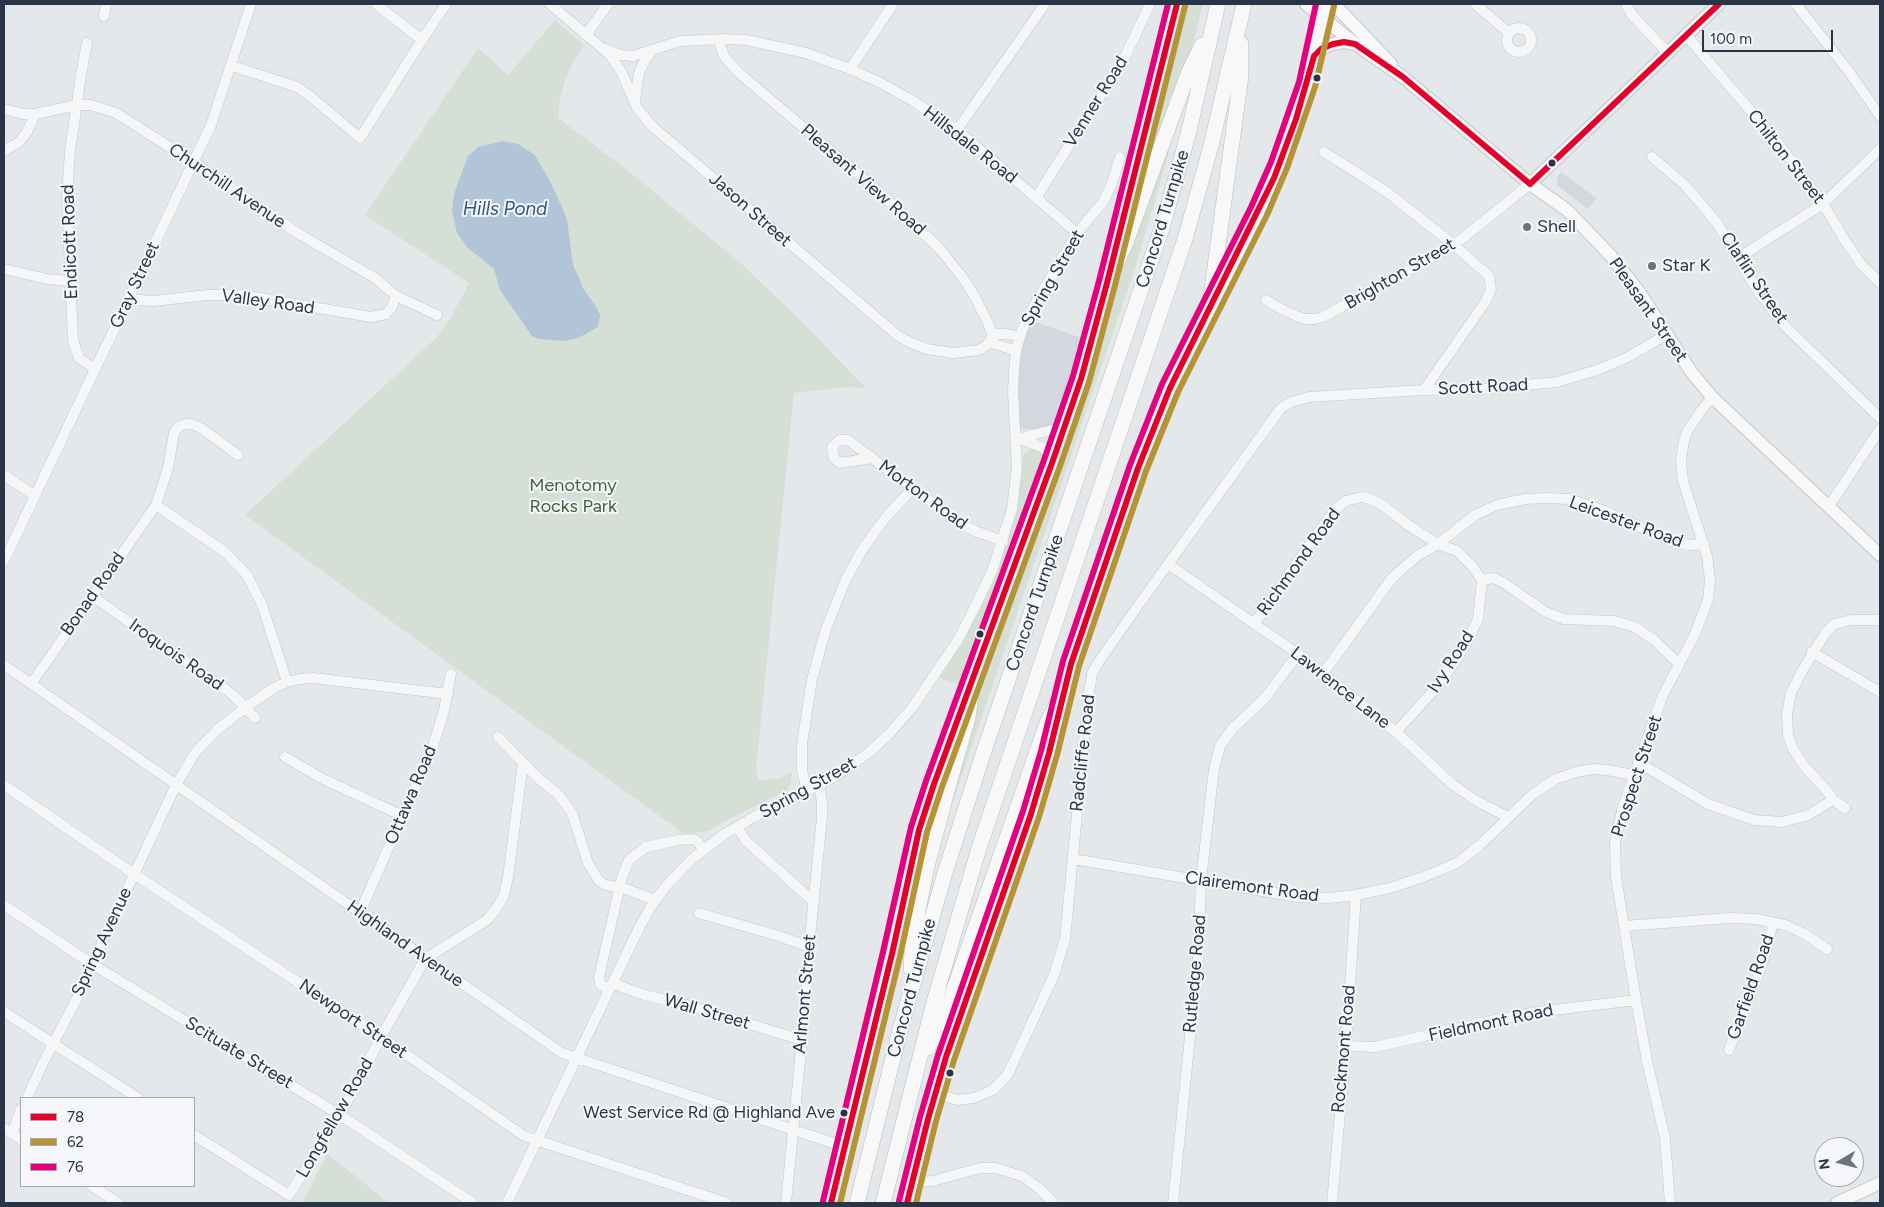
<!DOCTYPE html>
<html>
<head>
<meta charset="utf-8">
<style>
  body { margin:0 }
  #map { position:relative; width:1884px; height:1207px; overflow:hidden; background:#e5e8eb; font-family:Figtree,sans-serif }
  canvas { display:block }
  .frame { position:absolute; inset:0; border:5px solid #293447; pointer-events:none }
  .legend { position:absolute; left:20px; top:1097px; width:175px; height:90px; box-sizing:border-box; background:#f4f6f9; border:1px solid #a3a8b2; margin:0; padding:6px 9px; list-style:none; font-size:15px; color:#293447 }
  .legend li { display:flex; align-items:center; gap:10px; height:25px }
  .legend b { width:25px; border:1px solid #a3a8b2 }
  .north { position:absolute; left:1814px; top:1137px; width:50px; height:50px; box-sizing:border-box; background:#f4f6f9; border:1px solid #a3a8b2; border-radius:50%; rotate:262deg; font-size:14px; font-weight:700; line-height:20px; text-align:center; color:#293447 }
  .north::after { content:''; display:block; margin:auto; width:18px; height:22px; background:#6b7380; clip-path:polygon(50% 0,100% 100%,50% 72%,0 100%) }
  .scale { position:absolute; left:1702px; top:30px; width:131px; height:22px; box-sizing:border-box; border:2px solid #293447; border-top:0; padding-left:6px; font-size:15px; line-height:18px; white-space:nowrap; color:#293447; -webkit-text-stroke:4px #f4f6f9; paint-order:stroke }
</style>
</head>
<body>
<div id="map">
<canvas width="1884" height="1207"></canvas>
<div class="frame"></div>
<ul class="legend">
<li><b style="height:6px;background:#e4002b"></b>78</li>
<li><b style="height:6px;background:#b49435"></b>62</li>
<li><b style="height:6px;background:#e5007d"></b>76</li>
</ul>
<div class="north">N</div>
<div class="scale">100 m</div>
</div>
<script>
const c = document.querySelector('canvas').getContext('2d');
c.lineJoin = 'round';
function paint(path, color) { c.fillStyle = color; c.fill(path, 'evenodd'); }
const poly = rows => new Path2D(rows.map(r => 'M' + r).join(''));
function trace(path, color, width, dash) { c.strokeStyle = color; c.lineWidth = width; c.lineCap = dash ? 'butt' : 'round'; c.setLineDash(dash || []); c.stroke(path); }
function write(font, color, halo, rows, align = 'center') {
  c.font = font + ' Figtree,sans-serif'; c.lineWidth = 4; c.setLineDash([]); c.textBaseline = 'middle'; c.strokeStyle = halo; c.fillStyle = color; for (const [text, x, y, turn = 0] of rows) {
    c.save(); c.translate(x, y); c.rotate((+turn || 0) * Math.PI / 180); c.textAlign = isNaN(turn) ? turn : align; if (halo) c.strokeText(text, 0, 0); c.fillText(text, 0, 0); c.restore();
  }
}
const built = poly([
  [1561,172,1597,198,1588,209,1558,186,1557,178],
  [1030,320,1087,340,1068,401,1059,425,1041,429,1019,429,1018,389,1020,360,1024,339]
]);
const green = poly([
  [1183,4,1203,4,1190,55,1131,214],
  [555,20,584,45,574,61,565,80,560,99,558,118,631,173,742,264,801,321,866,388,847,387,794,393,756,768,758,780,781,778,792,771,791,784,786,791,729,819,709,831,684,834,245,515,437,337,450,319,469,283,365,215,478,48,508,75],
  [1167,151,1169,152,1134,271,947,819,968,734,1003,615,1086,386,1126,253],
  [1029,450,1039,450,1043,454,1044,461,960,684,939,678,970,627,998,568,1017,512,1023,456],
  [327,1154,362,1181,388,1203,302,1203]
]);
const water = poly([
  [503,141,518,144,535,155,552,185,567,219,573,265,581,282,582,287,595,305,600,315,598,327,580,337,565,341,539,339,532,336,500,290,494,269,467,247,457,233,452,211,454,194,468,156,478,147]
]);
const minor = poly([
  [376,4,422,40],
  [550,4,610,55,622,73,637,108,652,126,897,335,911,343,927,349,953,353,979,350,987,345,993,336,998,334,1007,334,1020,337],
  [1475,4,1509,33],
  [1626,4,1632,15,1667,52],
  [1796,4,1850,73,1880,116],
  [104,16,106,4],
  '1507 40a12 12 0 1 1 24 0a12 12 0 1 1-24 0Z',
  [586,35,608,4],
  [1686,35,1778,143,1823,204,1846,242,1861,264,1880,283],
  [718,39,724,56,738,72,878,191,939,248,963,278,975,297,988,323,993,336],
  [87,43,81,75,70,151,67,197,73,341,79,358,95,369],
  [605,49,621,55,633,56,680,41,724,39,746,40,806,53,850,69,881,83,913,101,957,130,1077,233],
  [232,66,297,87,310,96,360,138,422,40,446,4],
  [850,69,893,4],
  [635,100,639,73,646,58,652,51],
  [4,109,23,114,35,114,77,105,91,105,116,113,193,162,299,234,375,278,396,296,437,315],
  [957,130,1045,4],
  [4,151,19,142,27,132,35,114],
  [1324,152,1387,192,1454,245,1489,276,1491,289,1486,301,1424,390],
  [1652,157,1685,185,1717,223,1757,290,1784,325,1880,418],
  [1036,198,1126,55,1150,4],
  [1738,258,1823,204,1880,149],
  [4,269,47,279,71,281],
  [128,299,153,301,208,295,242,295,371,317,386,314,392,307,396,296],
  [1266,300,1281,309,1304,319,1315,319,1323,317,1454,245,1530,184],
  [989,342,1016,351],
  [1016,439,1056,429,1067,422],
  [1020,439,1042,447,1049,454,1052,463],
  [872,458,840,463,834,458,832,447,840,440,848,440,958,522,975,531,1003,541],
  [4,475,35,496],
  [156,505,225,552,247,575,262,605,287,682],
  [1829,506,1880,429],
  [4,561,211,125,251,4],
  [1168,564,1298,654,1396,732,1452,784,1475,800,1508,817],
  [92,596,232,694,255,718],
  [1254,624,1333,512,1345,501,1362,497,1371,499,1384,506,1408,525,1438,544,1457,551,1473,567,1482,580,1494,578,1504,583,1544,611,1563,619,1614,621,1635,627,1654,640,1679,664],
  [1812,652,1880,692],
  [4,665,562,1053,845,1147],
  [1322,675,1392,578,1417,556,1438,544,1475,515,1497,505,1525,499,1546,498,1569,499,1605,511,1671,541,1689,545,1704,544],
  [31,684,156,505,168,468,174,433,178,427,185,424,192,424,201,428,238,455],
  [1396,732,1436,688,1463,650,1478,619,1482,580],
  [498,737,538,778,558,794,572,813,588,863,599,881,606,885,626,889,655,900],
  [285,757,323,779,403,816],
  [1638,762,1708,804,1754,820,1782,822,1808,815,1833,800],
  [4,785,134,874,381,1037,524,1136,727,1203],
  [807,791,802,770,802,744,812,679,826,629,846,579,864,547,886,517,912,489],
  [1845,808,1833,800,1829,793,1805,767,1793,749,1788,735,1787,714,1791,693,1802,671,1826,632,1835,624,1851,620,1880,620],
  [737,827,746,841,814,902],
  [1073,859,1298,897,1328,898,1356,895,1390,888,1426,876,1457,863,1480,845,1533,794,1556,779,1576,772,1594,769,1607,770,1634,775],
  [4,905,92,964,340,1115,473,1203],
  [360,912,433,747,444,710,451,674],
  [699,913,779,936,809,947],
  [1624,926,1730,918,1756,919,1785,925,1803,933,1827,949],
  [612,983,644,995,680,1003,802,1040],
  [609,990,600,984,599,977,622,877,629,860,646,847,678,840,693,839,697,841,704,850],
  [4,1012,138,1098],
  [1346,1046,1375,1047,1495,1020,1537,1012,1636,1000],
  [1729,1050,1762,965,1773,923],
  [935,1093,957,1100,974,1098,993,1090,1008,1074,1054,975,1065,939,1088,699,1092,674,1098,663,1137,607,1281,408,1291,402,1309,397,1424,390,1482,389,1557,382,1597,370,1626,358,1666,335],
  [27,1098,43,1063,88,977,92,964,176,785,195,753,217,730,246,707,274,688,287,682,300,679,313,678,448,694],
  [4,1128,21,1140],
  [12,1134,21,1109],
  [194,1135,289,1195,340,1115,381,1037,425,959,487,920,496,909,504,895,508,877,523,763],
  [912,1182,933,1181,980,1168,996,1168,1022,1176,1041,1190,1053,1203],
  [92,1186,118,1203],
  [507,1203,638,930,650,908,666,886,691,860,723,835,754,817,836,776,871,751,889,734,912,708,958,640,974,609,992,571,1012,509,1017,467,1013,391,1014,371,1016,351,1022,330,1035,304,1077,233,1103,202,1112,183,1120,157],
  [786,1203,806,999,809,947,822,817,822,802,819,785],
  [1173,1203,1198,958,1201,880,1214,769,1220,746,1232,729,1265,698,1298,654],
  [1332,1203,1346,1046,1356,895],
  [1670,1203,1665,1138,1647,1061,1636,1000,1616,877,1615,842,1622,810,1662,697,1695,634,1708,600,1710,580,1707,556,1683,481,1681,461,1684,440,1688,430,1701,411,1712,397]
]);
const major = poly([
  [1306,4,1355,44,1403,77,1530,184,1567,210,1611,256,1640,293,1692,373,1712,397,1880,555],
  [1334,4,1391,64],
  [1314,56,1321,49,1333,44,1344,42,1355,44],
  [1530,184,1719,4],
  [831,1203,892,954,919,830,934,784,1052,463,1081,379,1107,283,1177,4],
  [907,1203,928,1119,946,1057,1031,814,1049,753,1071,664,1138,468,1170,388,1259,211,1279,165,1307,84,1325,4],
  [1837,1203,1880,1183]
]);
const highway = poly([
  [1107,283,1125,245,1188,74,1202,45],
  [1209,311,1241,76,1241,44],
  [911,968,913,936,926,870,950,780,968,718,974,674],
  [928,1048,946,1012,1047,723,1065,688],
  [857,1203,900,1030,944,876,983,754,1162,228,1188,135,1218,4],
  [883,1203,934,1002,979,848,1185,239,1211,146,1244,4]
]);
const bus1 = poly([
  [831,1203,892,954,919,830,934,784,1052,463,1081,379,1107,283,1177,4],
  [907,1203,928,1119,946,1057,1031,814,1049,753,1071,664,1138,468,1170,388,1274,178,1296,119,1314,56,1321,49,1333,44,1344,42,1355,44,1403,77,1530,184,1719,4]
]);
const bus2 = poly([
  [840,1203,900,956,927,832,942,787,1060,466,1089,382,1115,285,1185,6],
  [916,1203,936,1121,954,1060,1039,817,1057,755,1079,666,1146,471,1178,392,1267,215,1287,168,1315,87,1334,6]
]);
const bus3 = poly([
  [823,1201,883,952,911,827,926,781,1044,460,1073,376,1099,281,1168,4],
  [899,1201,920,1117,938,1055,1023,811,1041,751,1063,661,1130,465,1162,384,1251,207,1271,162,1299,82,1316,4]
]);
const markers = [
  [1317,78,4.5,"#293447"],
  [1552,163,4.5,"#293447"],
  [1527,227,5,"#6b7380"],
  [1652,266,5,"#6b7380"],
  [980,634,4.5,"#293447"],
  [950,1073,4.5,"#293447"],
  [844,1113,4.5,"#293447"]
];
const busNames = [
  ["West Service Rd @ Highland Ave",835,1113]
];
const streetNames = [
  ["Venner Road",1096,102,-58],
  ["Hillsdale Road",970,145,38],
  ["Chilton Street",1786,157,52],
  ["Pleasant View Road",863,180,41],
  ["Churchill Avenue",227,186,34],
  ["Jason Street",750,210,41],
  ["Concord Turnpike",1163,219,-73],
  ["Endicott Road",70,242,-92],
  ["Brighton Street",1400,274,-30],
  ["Spring Street",1053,278,-60],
  ["Claflin Street",1754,278,56],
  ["Gray Street",135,285,-65],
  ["Valley Road",268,302,8],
  ["Pleasant Street",1648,310,55],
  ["Scott Road",1483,387,-3],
  ["Morton Road",923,495,36],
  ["Leicester Road",1626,522,20],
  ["Richmond Road",1299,562,-54],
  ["Bonad Road",93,594,-55],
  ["Concord Turnpike",1035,603,-71],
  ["Iroquois Road",176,655,35],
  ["Ivy Road",1451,662,-57],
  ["Lawrence Lane",1340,688,38],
  ["Radcliffe Road",1083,753,-84],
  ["Prospect Street",1637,776,-72],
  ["Spring Street",808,788,-29],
  ["Ottawa Road",411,795,-67],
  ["Clairemont Road",1252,887,8],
  ["Spring Avenue",102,942,-65],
  ["Highland Avenue",405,944,35],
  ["Rutledge Road",1195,974,-85],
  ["Garfield Road",1751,987,-71],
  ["Concord Turnpike",912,988,-75],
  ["Arlmont Street",805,994,-85],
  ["Wall Street",707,1012,16],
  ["Newport Street",353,1019,34],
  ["Fieldmont Road",1491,1023,-12],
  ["Rockmont Road",1344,1049,-85],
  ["Scituate Street",239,1053,31],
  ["Longfellow Road",335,1118,-60]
];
const poiNames = [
  ["Shell",1537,227],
  ["Star K",1662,266]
];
const parkNames = [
  ["Menotomy",573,486],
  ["Rocks Park",573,507]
];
const waterNames = [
  ["Hills Pond",505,209]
];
paint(built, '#d3d7de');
paint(green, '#d6dfd6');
paint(water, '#b2c4d7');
trace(minor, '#c3c6c9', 11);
trace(major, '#c1c5c9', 14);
trace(highway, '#b7bbc0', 16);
trace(minor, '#f5f6f7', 10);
trace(major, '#f8f8f9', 12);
trace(highway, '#f8f8f9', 15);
trace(bus1, '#e4002b', 6);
trace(bus2, '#b49435', 6);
trace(bus3, '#e5007d', 6);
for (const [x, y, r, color] of markers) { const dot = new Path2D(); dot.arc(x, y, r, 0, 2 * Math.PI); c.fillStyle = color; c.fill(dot); trace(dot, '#f4f6f9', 2); }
write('17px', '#293447', '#f4f6f9', busNames, 'right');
write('18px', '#293447', '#f4f6f9', streetNames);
write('18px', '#293447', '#f4f6f9', poiNames, 'left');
write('18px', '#3f6435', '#f4f6f9', parkNames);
write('italic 19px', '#2f547f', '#f4f6f9', waterNames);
</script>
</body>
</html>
